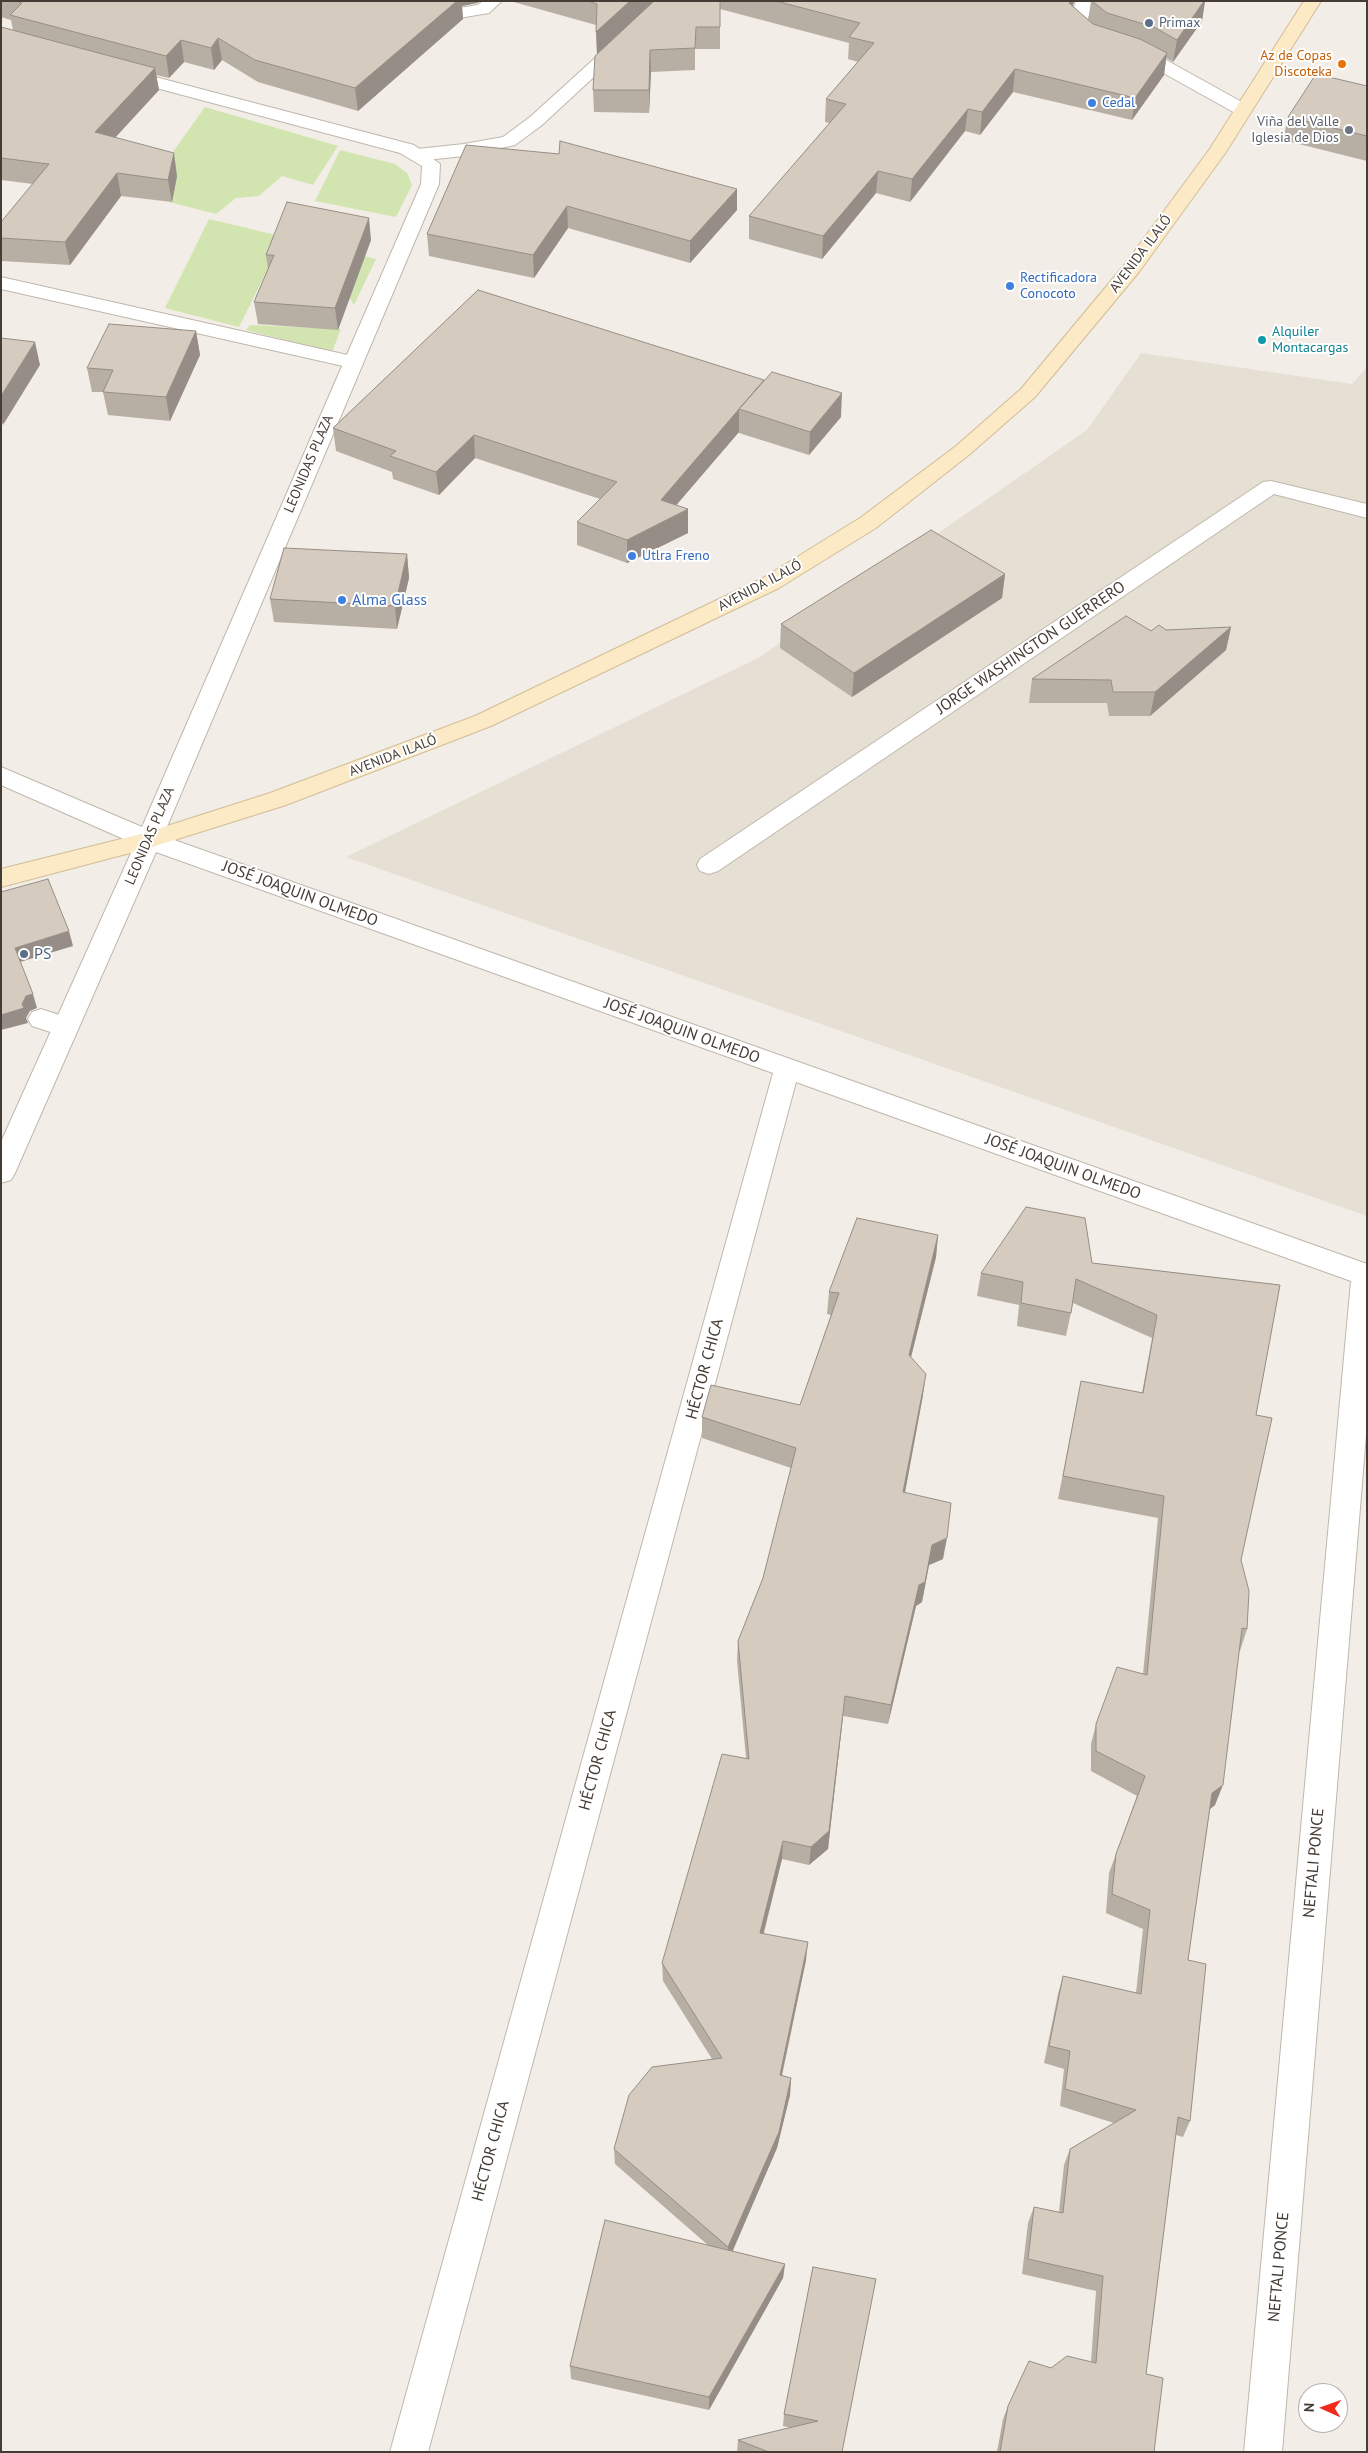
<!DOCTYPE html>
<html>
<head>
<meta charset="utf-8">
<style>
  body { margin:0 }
  #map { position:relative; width:1368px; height:2453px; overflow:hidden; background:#f2ede6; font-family:"PT Sans",sans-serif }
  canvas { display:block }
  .frame { position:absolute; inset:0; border:2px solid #453d35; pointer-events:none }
  .north { position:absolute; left:1298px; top:2383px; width:50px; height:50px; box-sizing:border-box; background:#fff; border:1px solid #b5b1ae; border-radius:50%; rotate:272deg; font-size:14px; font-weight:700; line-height:20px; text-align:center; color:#453d35 }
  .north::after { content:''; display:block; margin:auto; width:18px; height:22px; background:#f22b1d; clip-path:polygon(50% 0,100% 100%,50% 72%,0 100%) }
</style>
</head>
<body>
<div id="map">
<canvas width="1368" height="2453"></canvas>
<div class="frame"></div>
<div class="north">N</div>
</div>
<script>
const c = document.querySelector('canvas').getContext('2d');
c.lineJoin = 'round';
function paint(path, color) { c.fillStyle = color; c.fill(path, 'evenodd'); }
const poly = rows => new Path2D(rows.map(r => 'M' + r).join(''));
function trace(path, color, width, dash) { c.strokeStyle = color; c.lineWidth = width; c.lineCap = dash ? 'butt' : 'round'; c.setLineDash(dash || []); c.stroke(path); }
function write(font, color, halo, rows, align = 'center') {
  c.font = font + ' "PT Sans",sans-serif'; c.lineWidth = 4; c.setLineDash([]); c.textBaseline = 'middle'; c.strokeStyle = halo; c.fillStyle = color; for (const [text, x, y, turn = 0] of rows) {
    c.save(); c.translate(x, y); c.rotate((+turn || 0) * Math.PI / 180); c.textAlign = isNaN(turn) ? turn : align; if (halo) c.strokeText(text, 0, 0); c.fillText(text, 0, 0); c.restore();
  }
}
const residential = poly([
  [1141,353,1352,384,1367,367,1367,1216,346,857,758,658,1087,430]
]);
const green = poly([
  [205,107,338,146,313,185,282,176,259,196,236,198,216,214,142,195],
  [340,150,395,164,407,173,412,185,396,217,315,201],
  [209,219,284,237,239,327,165,308],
  [316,243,376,259,354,305,347,293],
  [250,325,341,329,332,352,246,330]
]);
const lane = poly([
  [364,1,393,1,422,9,447,10,478,5,483,1,502,1,489,13,447,20,422,19,366,5,364,1],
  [658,1,676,1,542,125,515,145,464,156,417,161,410,159,408,155,410,151,417,149,464,144,503,137,530,117,658,1],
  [1076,1,1094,1,1086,23,1103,37,1150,51,1249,106,1252,110,1249,114,1237,114,1138,59,1091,45,1068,24,1076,1],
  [1,277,352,356,359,358,362,362,359,366,352,368,1,289,1,277],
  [41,1009,75,1020,79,1027,75,1034,66,1037,32,1026,28,1019,32,1012,41,1009]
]);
const street = poly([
  [121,68,414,145,440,164,439,184,163,836,1367,1264,1367,1423,1282,2452,1244,2452,1351,1281,796,1082,428,2452,390,2452,773,1073,156,852,15,1173,11,1180,1,1183,1,1142,135,844,1,785,1,767,142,827,421,184,422,166,400,153,115,77,112,73,115,69,121,68],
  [1271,481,1367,504,1367,518,1274,494,718,871,709,874,700,871,697,865,700,859,1263,482,1271,481]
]);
const secondary = poly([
  [1304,1,1321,1,1226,152,1139,272,1035,397,970,454,876,528,779,588,491,726,286,805,149,848,1,887,1,869,145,833,270,793,475,716,763,578,860,518,956,446,1021,389,1125,264,1209,150,1304,1]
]);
const wall = poly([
  [1,1,481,1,477,3,462,6,463,19,358,111,258,82,222,60,214,70,184,62,169,78,156,75,159,90,115,138,177,176,172,202,121,196,70,265,1,261,1,222,33,184,1,180,1,27,13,30,11,20,1,17],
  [510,1,1074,1,1073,6,1088,21,1091,1,1205,1,1202,21,1173,62,1166,58,1164,75,1132,120,1013,92,980,135,965,131,910,202,876,193,822,259,749,239,749,216,830,123,825,122,826,99,858,62,848,59,849,43,720,9,720,49,695,49,695,70,651,72,649,113,594,112,593,90,597,54,596,25],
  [1367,86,1367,161,1283,140,1288,117],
  [466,145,737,210,690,263,568,228,534,278,429,256,427,234],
  [371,240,338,330,258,324,254,302,268,269,266,255],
  [478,290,841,417,809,455,739,433,739,432,676,505,688,533,627,563,577,545,577,522,600,499,475,458,439,495,393,479,392,472,336,451,333,428],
  [196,331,200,355,170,421,108,415,103,392,92,392,87,368],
  [407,554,409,578,397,629,274,622,270,599],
  [1005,574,1002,598,852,697,780,648,781,624],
  [1231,627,1226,650,1150,716,1109,716,1107,703,1029,703,1032,679,1151,631],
  [938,1235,936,1257,911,1357,923,1395,905,1493,943,1559,929,1565,922,1602,916,1606,888,1724,843,1716,828,1849,809,1865,782,1859,764,1933,806,1960,782,2076,791,2078,790,2095,777,2148,732,2251,785,2264,783,2278,709,2410,571,2379,570,2366,709,2246,615,2164,614,2149,712,2059,663,1981,662,1963,746,1758,737,1661,738,1641,763,1578,791,1468,702,1438,702,1417,800,1405,831,1315,827,1314,829,1292],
  [1092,1263,1280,1285,1256,1415,1241,1560,1247,1629,1240,1651,1239,1650,1215,1805,1210,1809,1188,1960,1190,2121,1183,2137,1176,2135,1146,2374,1154,2452,997,2452,1003,2419,1008,2406,1051,2368,1091,2362,1096,2291,1022,2274,1028,2223,1034,2207,1059,2212,1064,2165,1070,2149,1114,2123,1060,2106,1064,2069,1044,2063,1058,1994,1063,1976,1136,1993,1143,1929,1106,1913,1109,1873,1116,1854,1137,1796,1091,1771,1091,1744,1096,1724,1143,1674,1158,1518,1058,1499,1081,1381,1142,1393,1152,1338,1073,1303,1066,1336,1017,1326,1019,1305,977,1296,981,1273],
  [813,2267,842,2452,737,2452,738,2440,791,2428,783,2426,784,2414]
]);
const shadedWall = poly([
  [446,1,481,1,477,3,462,6,463,19,358,111,355,88],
  [630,1,655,1,597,54,596,32],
  [1070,1,1074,1,1067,25],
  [1204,1,1205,1,1202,21,1173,62,1177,40],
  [218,38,222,60,214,70,211,48],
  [181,40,184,62,169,78,166,56],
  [650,50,651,72,649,113,649,90],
  [1167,53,1164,75,1132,120,1135,98],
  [155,68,159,90,99,155,95,132],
  [1015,69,1013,92,980,135,982,112],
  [968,109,965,131,910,202,912,179],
  [174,153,177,176,172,202,168,180],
  [878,171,876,193,822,259,823,236],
  [117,173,121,196,70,265,65,242],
  [737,189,737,210,690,263,690,241],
  [567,206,568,228,534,278,533,255],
  [369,218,371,240,338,330,335,308],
  [196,331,200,355,170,421,166,397],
  [35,342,40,365,3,425,1,419,1,396],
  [764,380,739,409,739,432,661,523,661,500],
  [842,393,841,417,809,455,810,432],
  [474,435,475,458,439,495,436,472],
  [688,509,688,533,627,563,627,540],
  [407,554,409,578,397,629,395,606],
  [1005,574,1002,598,852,697,854,673],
  [1231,627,1226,650,1150,716,1155,692],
  [69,931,73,946,20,962,15,948],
  [33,994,37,1008,30,1011,26,1018,28,1023,1,1030,1,1015,22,1004,26,996],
  [938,1235,936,1257,906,1377,909,1355],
  [926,1374,923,1395,901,1513,903,1492],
  [947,1538,943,1559,929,1565,922,1602,916,1606,888,1724,891,1705,919,1585,932,1545],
  [843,1716,828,1849,809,1865,811,1847],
  [1223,1785,1215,1805,1205,1813,1212,1793],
  [783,1841,782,1859,759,1950,760,1933],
  [808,1942,806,1960,778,2092,780,2075],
  [791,2078,790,2095,777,2148,728,2262,728,2247],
  [785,2264,783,2278,709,2410,709,2397]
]);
const building = poly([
  [17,1,457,1,355,88,255,60,218,38,211,48,181,40,166,56,10,15,22,3,17,1],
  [588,1,630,1,596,32,597,4,588,1],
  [654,1,720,1,720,27,696,27,695,48,650,50,649,90,593,90,595,56,654,1],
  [776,1,1070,1,1069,3,1093,24,1140,39,1167,53,1135,98,1015,69,982,112,968,109,912,179,878,171,823,236,749,216,846,104,826,99,874,43,849,37,860,23,776,1],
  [1092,1,1204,1,1177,40,1154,27,1107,13,1092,1],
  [1,27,155,68,95,132,174,153,168,180,117,173,65,242,1,238,1,222,49,164,1,158,1,27],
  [1316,74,1367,86,1367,136,1288,117,1316,74],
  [560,141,737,189,690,241,567,206,533,255,427,234,466,145,559,154,560,141],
  [287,202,369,218,335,308,254,302,274,255,266,255,287,202],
  [478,290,764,380,661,500,688,509,627,540,577,522,617,482,474,435,436,472,390,456,396,451,333,428,478,290],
  [109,324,196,331,166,397,103,392,113,370,87,368,109,324],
  [1,338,35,342,1,396,1,338],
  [772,372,842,393,810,432,739,409,772,372],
  [931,530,1005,574,854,673,781,624,931,530],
  [284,548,407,554,395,606,270,599,284,548],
  [1126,616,1151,631,1159,625,1166,630,1231,627,1155,692,1113,692,1111,680,1032,679,1126,616],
  [48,879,69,931,15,948,33,994,26,996,22,1004,24,1008,1,1015,1,892,48,879],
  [1026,1207,1085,1218,1092,1263,1280,1285,1256,1415,1272,1418,1241,1560,1249,1591,1247,1629,1242,1628,1223,1785,1212,1793,1188,1960,1206,1964,1190,2121,1178,2117,1146,2374,1163,2378,1154,2452,1000,2452,1008,2406,1029,2361,1051,2368,1067,2356,1096,2363,1103,2276,1028,2259,1034,2207,1063,2213,1070,2149,1136,2110,1065,2089,1070,2051,1049,2046,1063,1976,1141,1994,1150,1910,1112,1894,1116,1854,1145,1776,1096,1751,1096,1724,1117,1667,1147,1675,1164,1496,1063,1476,1081,1381,1143,1393,1157,1315,1076,1279,1071,1313,1021,1303,1023,1282,981,1273,1026,1207],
  [857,1218,938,1235,909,1355,926,1374,903,1492,951,1503,947,1538,932,1545,925,1582,919,1585,891,1705,845,1696,829,1831,811,1847,783,1841,760,1933,808,1942,780,2075,791,2078,779,2132,728,2247,614,2149,629,2095,652,2067,722,2058,662,1963,722,1754,749,1759,738,1641,763,1578,796,1448,702,1417,711,1385,800,1405,839,1293,829,1292,857,1218],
  [605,2220,785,2264,709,2397,570,2366,605,2220],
  [813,2267,876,2279,842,2452,769,2452,738,2440,818,2421,784,2414,813,2267]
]);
const markers = [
  [1149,23,5,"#5c6f8a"],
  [1342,64,5,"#e8710a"],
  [1092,103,5,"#3f7fe0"],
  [1349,130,5,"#6b7280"],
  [1010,286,5,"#3f7fe0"],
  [1262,340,5,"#0f9aa8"],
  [632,556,5,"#3f7fe0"],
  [342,600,5,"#3f7fe0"],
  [24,954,5,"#5c6f8a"]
];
const farServicenames = [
  ["Primax",1159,23]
];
const farFoodnames = [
  ["Az de Copas",1332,56],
  ["Discoteka",1332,72]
];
const farShopnames = [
  ["Cedal",1102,103],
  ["Rectificadora",1020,278],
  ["Conocoto",1020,294],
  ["Utlra Freno",642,556]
];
const farWorshipnames = [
  ["Viña del Valle",1339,122],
  ["Iglesia de Dios",1339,138]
];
const farStreetnames = [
  ["AVENIDA ILALÓ",1141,254,-53],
  ["LEONIDAS PLAZA",309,464,-67],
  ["AVENIDA ILALÓ",760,586,-28],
  ["AVENIDA ILALÓ",393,756,-21],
  ["LEONIDAS PLAZA",150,836,-67]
];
const farCulturenames = [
  ["Alquiler",1272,332],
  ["Montacargas",1272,348]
];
const shopNames = [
  ["Alma Glass",352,600]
];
const streetNames = [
  ["JORGE WASHINGTON GUERRERO",1031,648,-34],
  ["JOSÉ JOAQUIN OLMEDO",300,894,20],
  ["JOSÉ JOAQUIN OLMEDO",682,1031,20],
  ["JOSÉ JOAQUIN OLMEDO",1063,1167,20],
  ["HÉCTOR CHICA",705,1369,-75],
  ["HÉCTOR CHICA",598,1760,-75],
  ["NEFTALI PONCE",1314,1863,-85],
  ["HÉCTOR CHICA",491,2151,-75],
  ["NEFTALI PONCE",1279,2267,-85]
];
const serviceNames = [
  ["PS",34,954]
];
paint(residential, '#e6dfd4');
paint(green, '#d2e5b0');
trace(lane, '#c0b7ac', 2);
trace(street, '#c0b7ac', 2);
trace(secondary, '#d1bd97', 2);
paint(lane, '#fff');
paint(street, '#fff');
paint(secondary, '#fceac6');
paint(wall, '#b8afa4');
paint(shadedWall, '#968e86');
paint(building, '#d6cbbf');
trace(building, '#968e86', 1);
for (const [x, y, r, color] of markers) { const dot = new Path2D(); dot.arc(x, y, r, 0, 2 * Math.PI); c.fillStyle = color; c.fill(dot); trace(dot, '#fff', 2); }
write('14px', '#4e5e75', '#fff', farServicenames, 'left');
write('14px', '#c56008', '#fff', farFoodnames, 'right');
write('14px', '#366cbe', '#fff', farShopnames, 'left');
write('14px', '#5b616d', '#fff', farWorshipnames, 'right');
write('14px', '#453d35', '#fff', farStreetnames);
write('14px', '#0d838f', '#fff', farCulturenames, 'left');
write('16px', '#366cbe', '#fff', shopNames, 'left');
write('16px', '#453d35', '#fff', streetNames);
write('16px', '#4e5e75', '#fff', serviceNames, 'left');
</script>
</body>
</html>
